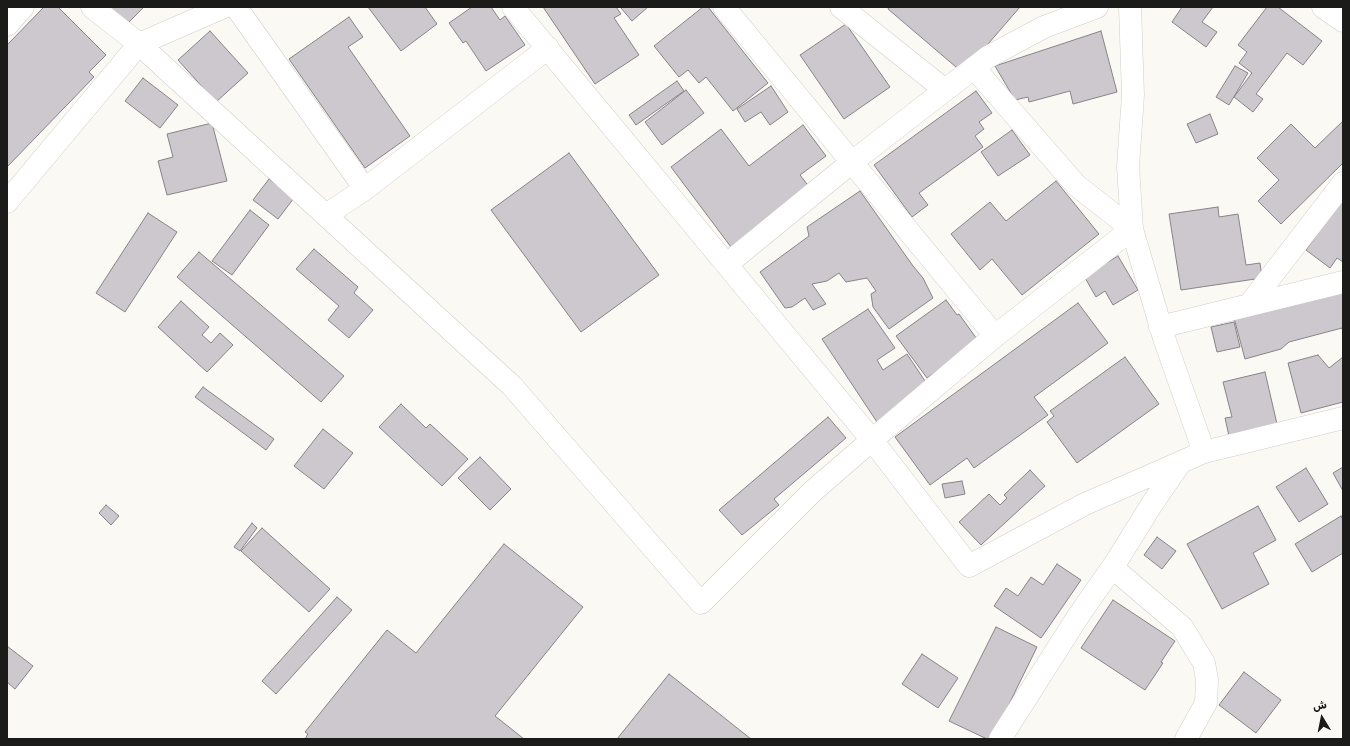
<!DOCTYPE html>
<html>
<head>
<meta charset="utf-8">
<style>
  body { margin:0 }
  #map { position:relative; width:1350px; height:746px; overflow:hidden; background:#fbf9f3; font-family:Rubik,Vazirmatn,sans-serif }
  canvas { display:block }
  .frame { position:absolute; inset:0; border:8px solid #1b1b19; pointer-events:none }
  .north { position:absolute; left:1302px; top:698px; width:40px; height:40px; -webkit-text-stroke:3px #fbf9f3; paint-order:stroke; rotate:350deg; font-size:11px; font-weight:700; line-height:16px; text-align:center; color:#1b1b19 }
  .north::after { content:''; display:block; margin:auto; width:14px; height:18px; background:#1b1b19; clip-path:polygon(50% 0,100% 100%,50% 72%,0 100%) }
</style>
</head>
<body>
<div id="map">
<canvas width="1350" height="746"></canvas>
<div class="frame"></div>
<div class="north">ش</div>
</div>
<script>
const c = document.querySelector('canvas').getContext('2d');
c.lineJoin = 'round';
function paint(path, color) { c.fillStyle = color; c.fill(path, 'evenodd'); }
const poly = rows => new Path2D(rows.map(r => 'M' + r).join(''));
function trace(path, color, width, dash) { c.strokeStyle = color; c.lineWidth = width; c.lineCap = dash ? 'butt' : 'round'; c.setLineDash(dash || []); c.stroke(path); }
const building = poly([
  [44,7,58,7,106,55,89,72,94,77,7,167,7,45,44,7],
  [103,7,144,7,124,27,103,7],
  [368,7,425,7,437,24,401,51,368,7],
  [472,7,491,7,500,20,505,16,525,45,486,71,466,41,463,43,449,23,472,7],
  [543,7,616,7,621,14,614,18,639,55,595,84,543,7],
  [622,7,648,7,632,21,621,8,622,7],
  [703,7,708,7,768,83,733,111,706,77,699,83,688,70,679,77,654,46,703,7],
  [889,7,1020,7,963,73,888,9,889,7],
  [1182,7,1213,7,1202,22,1217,32,1206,47,1172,22,1182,7],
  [1267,7,1278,7,1322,41,1303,65,1287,53,1256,94,1263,99,1253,112,1234,97,1252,73,1239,63,1247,52,1238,45,1267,7],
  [349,17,363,37,348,47,410,136,365,168,289,59,349,17],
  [846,24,890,87,844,119,800,55,846,24],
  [210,31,248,73,216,102,178,60,210,31],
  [1101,31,1117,92,1073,104,1070,91,1029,102,1028,97,1015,100,995,66,1101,31],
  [1235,66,1248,73,1229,105,1216,97,1235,66],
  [143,78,178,105,160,128,125,101,143,78],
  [677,81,684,91,636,125,629,115,677,81],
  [771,86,788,112,770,125,761,112,745,122,737,109,771,86],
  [686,90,704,113,662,145,645,122,686,90],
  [976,91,992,113,979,122,984,129,975,136,983,147,919,193,928,205,912,217,874,165,976,91],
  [1210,114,1218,134,1196,143,1187,124,1210,114],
  [1343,121,1343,163,1281,224,1258,201,1279,180,1257,158,1291,124,1315,148,1343,121],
  [212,123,227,181,167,195,158,161,173,157,167,134,212,123],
  [803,125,826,156,800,175,810,188,731,247,671,167,721,129,749,166,803,125],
  [1012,130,1030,155,998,176,981,152,1012,130],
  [569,153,659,275,581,332,491,210,569,153],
  [269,179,294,198,278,219,253,200,269,179],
  [1056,181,1099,234,1022,295,992,259,980,270,951,234,990,202,1006,221,1056,181],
  [860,191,913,266,923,278,933,298,889,329,873,307,871,294,876,291,867,278,846,282,839,273,827,281,812,284,826,304,813,310,805,298,792,307,785,308,760,272,809,236,807,227,860,191],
  [1343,199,1343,262,1337,258,1330,268,1306,250,1343,199],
  [1218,207,1219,217,1238,214,1246,265,1260,263,1262,278,1181,290,1169,214,1218,207],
  [250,210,269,225,232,275,212,261,250,210],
  [148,213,177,232,125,312,96,293,148,213],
  [314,249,358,287,354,293,373,310,349,338,328,320,339,306,296,269,314,249],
  [199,252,344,376,321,402,177,277,199,252],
  [1118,256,1138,290,1113,305,1105,291,1096,297,1084,276,1118,256],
  [1343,288,1343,333,1342,328,1289,342,1281,349,1245,359,1234,318,1343,288],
  [946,300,957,315,959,314,979,342,927,378,896,336,946,300],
  [181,301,209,327,202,335,211,343,220,333,233,345,207,372,158,327,181,301],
  [1078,303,1108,343,1034,397,1048,415,974,468,967,458,930,485,895,437,1078,303],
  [868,309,895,348,877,360,883,370,907,354,929,387,877,422,822,339,868,309],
  [1234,322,1240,347,1217,352,1211,327,1234,322],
  [1318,355,1329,368,1343,357,1343,402,1301,413,1288,363,1318,355],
  [1125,357,1159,404,1077,463,1047,422,1054,416,1050,411,1125,357],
  [1265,372,1277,424,1229,436,1225,418,1232,417,1223,382,1265,372],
  [203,387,274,439,266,450,195,397,203,387],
  [401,404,426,428,430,424,468,459,442,486,379,427,401,404],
  [828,417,846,438,774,499,779,505,742,535,719,510,828,417],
  [323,429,353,453,324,489,294,466,323,429],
  [480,457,511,489,490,510,458,478,480,457],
  [1343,467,1343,491,1333,473,1343,467],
  [1306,468,1328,504,1299,522,1276,487,1306,468],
  [1030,470,1045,486,981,545,959,522,989,494,1000,505,1007,498,1004,495,1030,470],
  [962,481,965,494,945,498,942,484,962,481],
  [106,505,119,516,111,525,99,513,106,505],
  [1258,506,1276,540,1253,553,1269,584,1222,609,1187,544,1258,506],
  [1341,516,1343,520,1343,553,1312,572,1295,544,1341,516],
  [252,523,257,528,240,551,234,547,252,523],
  [262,528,330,589,309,612,241,551,262,528],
  [1157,537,1176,551,1162,569,1144,555,1157,537],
  [504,544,583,607,495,716,524,739,305,739,308,734,305,732,387,630,416,653,504,544],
  [1057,564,1081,580,1041,638,994,606,1006,588,1018,596,1031,577,1043,585,1057,564],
  [337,597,352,610,276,694,262,681,337,597],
  [1113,600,1175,641,1161,662,1163,663,1145,690,1081,648,1113,600],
  [996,627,1037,647,992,739,987,739,949,721,996,627],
  [7,646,33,666,15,689,7,682,7,646],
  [922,654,958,678,938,708,902,684,922,654],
  [1244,672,1281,700,1256,733,1219,705,1244,672],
  [669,674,751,739,617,739,669,674]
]);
const minor = poly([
  [92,7,139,44,224,7],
  [236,7,365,189],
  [513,7,872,440,969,566,1085,504,1204,452,1343,418],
  [724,7,995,336],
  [841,7,945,90],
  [1130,7,1133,95,1128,166,1132,229,1164,338,1204,452],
  [1323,7,1343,21],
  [7,25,23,7],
  [7,202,139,44,512,386,701,603,813,491,872,440,995,336,1132,229,1076,185,974,68],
  [326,215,365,189,548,48],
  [727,264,852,162,988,57,1044,27,1097,7],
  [1249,305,1343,183],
  [1160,327,1343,282],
  [1113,568,1182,627,1204,663,1207,680,1206,703,1186,739],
  [1000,739,1079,615,1116,562,1152,504,1180,463]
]);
paint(building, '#cdc8cd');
trace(building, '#878387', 1);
trace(minor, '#cfcec8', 23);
trace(minor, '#fff', 22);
</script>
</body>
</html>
